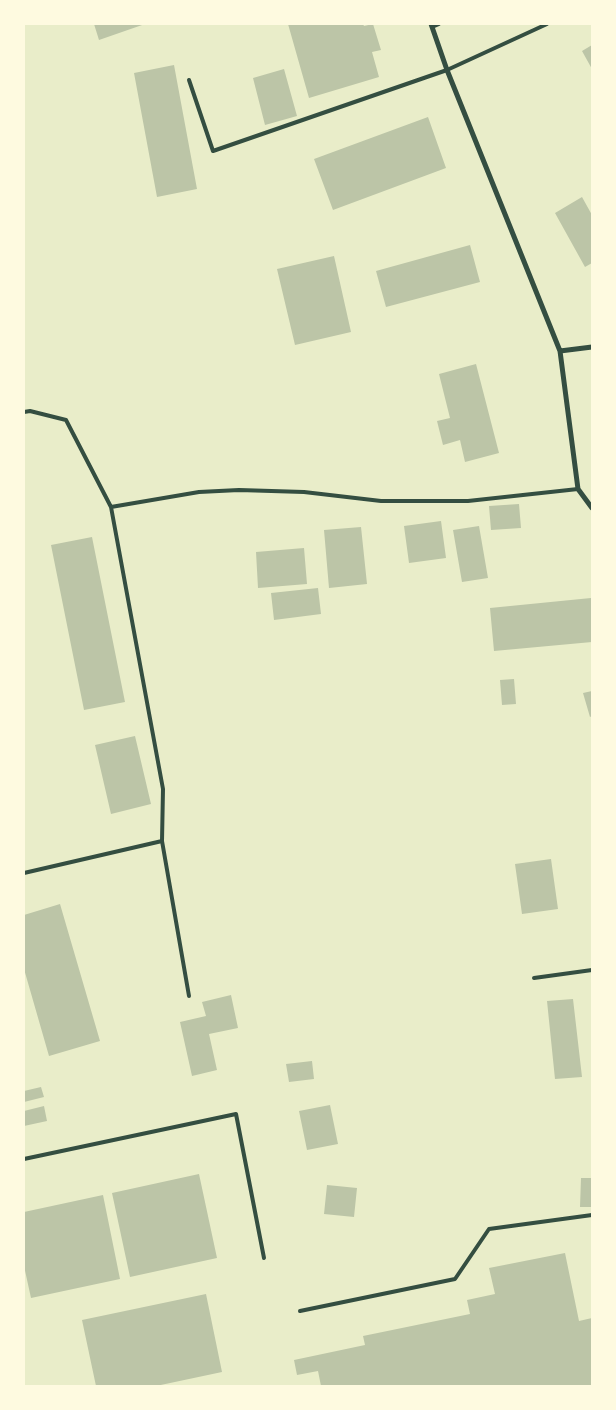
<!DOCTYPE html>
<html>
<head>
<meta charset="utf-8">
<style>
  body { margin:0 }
  #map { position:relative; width:616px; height:1410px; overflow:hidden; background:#e9edc9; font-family:"Open Sans",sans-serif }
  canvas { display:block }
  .frame { position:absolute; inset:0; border:25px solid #fefae0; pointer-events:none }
</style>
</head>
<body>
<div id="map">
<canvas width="616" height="1410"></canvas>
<div class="frame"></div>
</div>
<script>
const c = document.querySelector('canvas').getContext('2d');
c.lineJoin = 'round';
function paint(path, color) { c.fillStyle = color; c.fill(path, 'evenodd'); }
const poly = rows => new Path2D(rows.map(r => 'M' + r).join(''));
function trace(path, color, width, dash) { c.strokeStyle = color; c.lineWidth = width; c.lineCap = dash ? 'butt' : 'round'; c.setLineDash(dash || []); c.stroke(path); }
const building = poly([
  [94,24,145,24,99,40],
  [288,24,363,24,364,26,373,24,381,50,372,52,379,77,309,98],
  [592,45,592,69,582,51],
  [174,65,197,189,157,197,134,73],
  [284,69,297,116,265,125,253,78],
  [428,117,446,168,333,210,314,159],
  [582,197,592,215,592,263,585,267,555,213],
  [470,245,480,282,386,307,376,271],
  [334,256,351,332,295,345,277,269],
  [476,364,499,453,465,462,460,440,443,445,437,421,450,418,439,374],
  [519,504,521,528,491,530,489,506],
  [441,521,446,558,409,563,404,526],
  [479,526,488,578,462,582,453,530],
  [361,527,367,584,329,588,324,530],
  [92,537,125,702,84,710,51,545],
  [304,548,307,584,258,588,256,552],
  [318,588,321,614,274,620,271,593],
  [591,598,592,614,592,642,494,651,490,608],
  [514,679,516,704,502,705,500,680],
  [592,691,592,716,590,717,583,693],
  [135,736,151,804,111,814,95,745],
  [551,859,558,909,522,914,515,864],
  [60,904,100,1041,49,1056,24,969,24,915],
  [231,995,238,1028,209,1034,217,1070,192,1076,180,1022,206,1016,202,1002],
  [573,999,582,1077,555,1079,547,1001],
  [312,1061,314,1079,289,1082,286,1064],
  [41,1087,44,1097,24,1102,24,1091],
  [330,1105,338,1144,307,1150,299,1111],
  [44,1106,47,1121,24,1126,24,1111],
  [199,1174,217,1258,130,1277,112,1193],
  [581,1178,592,1178,592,1207,580,1207],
  [327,1185,357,1188,354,1217,324,1214],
  [103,1195,120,1279,31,1298,24,1266,24,1212],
  [565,1253,579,1321,592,1318,592,1386,321,1386,318,1371,297,1375,294,1360,365,1345,363,1336,470,1314,467,1300,495,1294,489,1268],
  [206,1294,222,1372,156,1386,96,1386,82,1320]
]);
const service = poly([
  [432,27,439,24],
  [189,80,213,151,447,70,547,24],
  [24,412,30,411,66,420,111,507,199,492,239,490,304,492,381,501,468,501,578,489],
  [111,507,163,789,162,841,189,996],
  [24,873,162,841],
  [534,978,592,970],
  [24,1159,236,1114,264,1258],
  [300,1311,455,1279,489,1229,592,1215]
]);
const minor = poly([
  [431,24,447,70,560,351,578,489,592,508],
  [560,351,592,347]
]);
paint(building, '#bcc5a7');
trace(service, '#344e41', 4);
trace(minor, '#344e41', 5);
</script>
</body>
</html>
